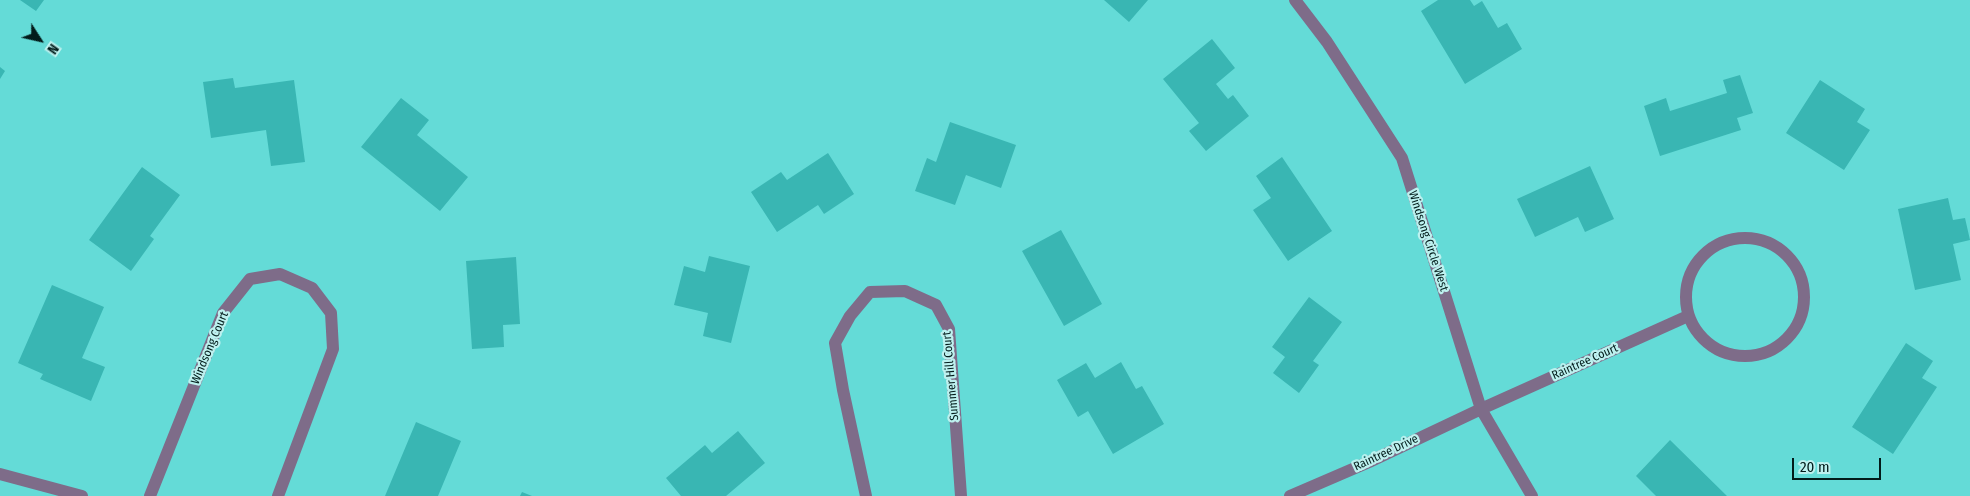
<!DOCTYPE html>
<html>
<head>
<meta charset="utf-8">
<style>
  body { margin:0 }
  #map { position:relative; width:1970px; height:496px; overflow:hidden; background:#64dbd7; font-family:"Fira Sans Condensed",sans-serif }
  canvas { display:block }
  .north { position:absolute; left:15px; top:15px; width:50px; height:50px; -webkit-text-stroke:4px #bdf1ef; paint-order:stroke; rotate:125deg; font-size:14px; font-weight:700; line-height:20px; text-align:center; color:#021b1a }
  .north::after { content:''; display:block; margin:auto; width:18px; height:22px; background:#021b1a; clip-path:polygon(50% 0,100% 100%,50% 72%,0 100%) }
  .scale { position:absolute; left:1792px; top:458px; width:89px; height:22px; box-sizing:border-box; border:2px solid #021b1a; border-top:0; padding-left:6px; font-size:15px; line-height:18px; white-space:nowrap; color:#021b1a; -webkit-text-stroke:4px #bdf1ef; paint-order:stroke }
</style>
</head>
<body>
<div id="map">
<canvas width="1970" height="496"></canvas>
<div class="north">N</div>
<div class="scale">20 m</div>
</div>
<script>
const c = document.querySelector('canvas').getContext('2d');
c.lineJoin = 'round';
function paint(path, color) { c.fillStyle = color; c.fill(path, 'evenodd'); }
const poly = rows => new Path2D(rows.map(r => 'M' + r).join(''));
function trace(path, color, width, dash) { c.strokeStyle = color; c.lineWidth = width; c.lineCap = dash ? 'butt' : 'round'; c.setLineDash(dash || []); c.stroke(path); }
function write(font, color, halo, rows, align = 'center') {
  c.font = font + ' "Fira Sans Condensed",sans-serif'; c.lineWidth = 4.5; c.setLineDash([]); c.textBaseline = 'middle'; c.strokeStyle = halo; c.fillStyle = color; for (const [text, x, y, turn = 0] of rows) {
    c.save(); c.translate(x, y); c.rotate((+turn || 0) * Math.PI / 180); c.textAlign = isNaN(turn) ? turn : align; if (halo) c.strokeText(text, 0, 0); c.fillText(text, 0, 0); c.restore();
  }
}
const building = poly([
  [20,0,44,0,36,11],
  [1104,0,1148,0,1129,22],
  [1438,0,1470,0,1474,6,1482,1,1498,28,1507,23,1522,49,1465,84,1421,11],
  [1212,39,1235,68,1216,84,1228,99,1233,95,1249,116,1206,151,1189,131,1199,123,1163,79],
  [0,67,5,71,0,79],
  [1740,75,1753,113,1737,118,1741,130,1660,156,1644,106,1666,98,1670,111,1727,93,1723,80],
  [233,78,235,88,294,80,305,162,271,166,266,130,211,138,203,82],
  [1820,80,1865,109,1857,122,1870,130,1844,170,1786,133],
  [401,98,429,120,417,135,468,177,440,211,361,147],
  [950,122,1016,145,1001,188,966,175,955,205,915,191,927,158,936,162],
  [828,153,854,194,824,214,818,205,777,232,751,192,781,172,787,180],
  [1282,157,1332,231,1288,261,1253,210,1271,198,1256,176],
  [1590,166,1614,219,1585,232,1578,217,1535,237,1517,199],
  [142,167,180,195,150,236,154,239,131,271,89,240],
  [1948,198,1953,220,1965,218,1970,240,1953,244,1961,280,1915,290,1898,209],
  [1061,230,1102,304,1064,326,1022,251],
  [709,256,750,266,731,343,703,336,708,313,674,305,684,266,705,272],
  [516,257,520,324,503,325,504,347,472,349,466,261],
  [52,285,104,307,82,358,105,367,91,401,40,379,43,374,18,363],
  [1309,297,1342,322,1313,361,1319,365,1299,393,1273,373,1285,357,1272,347],
  [1906,343,1933,361,1922,378,1937,387,1893,454,1852,427],
  [1121,362,1136,389,1142,386,1164,424,1113,454,1088,411,1078,417,1057,380,1086,363,1095,378],
  [416,422,461,441,438,496,385,496],
  [738,431,765,463,726,496,681,496,666,478,705,445,712,453],
  [1670,440,1727,496,1656,496,1636,476],
  [522,492,532,496,520,496]
]);
const minor = poly([
  [1295,0,1327,42,1402,158,1481,409,1532,496],
  '1686 297a59 59 0 1 1 118 0a59 59 0 1 1-118 0Z',
  [0,474,82,496],
  [150,496,223,313,250,279,280,274,312,288,331,313,333,349,278,496],
  [866,496,843,390,835,343,850,316,870,292,905,291,936,305,949,329,961,496],
  [1290,496,1369,462,1481,409,1688,316]
]);
const streetNames = [
  ["Windsong Circle West",1428,241,72],
  ["Windsong Court",210,348,-67],
  ["Raintree Court",1585,362,-24],
  ["Summer Hill Court",951,376,-95],
  ["Raintree Drive",1386,453,-25]
];
paint(building, '#39b6b3');
trace(minor, '#7e6c89', 12);
write('12px', '#021b1a', '#bdf1ef', streetNames);
</script>
</body>
</html>
